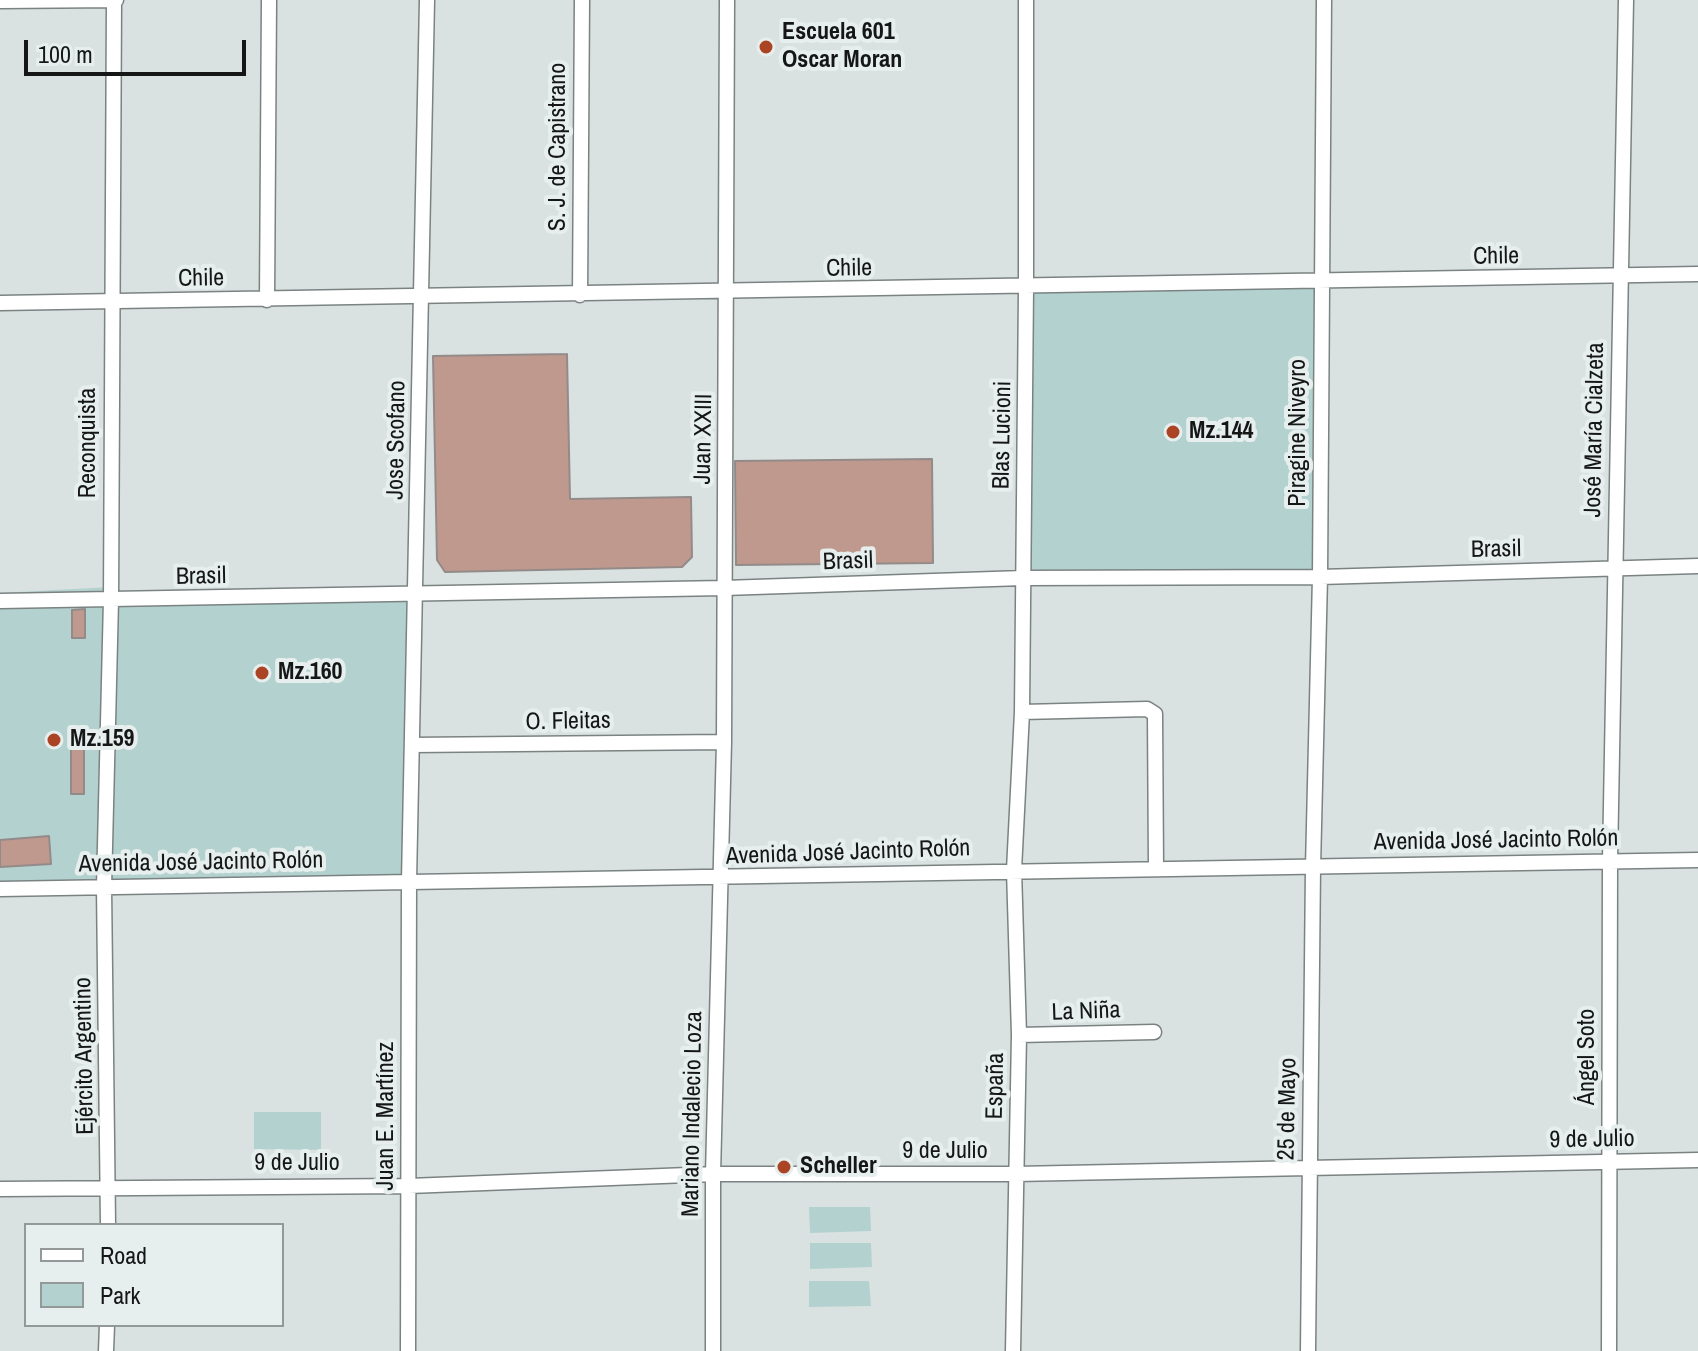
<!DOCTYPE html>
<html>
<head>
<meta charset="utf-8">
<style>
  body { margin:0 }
  #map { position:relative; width:1698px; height:1351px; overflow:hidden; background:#dae2e1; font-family:"Archivo Narrow",sans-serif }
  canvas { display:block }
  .legend { position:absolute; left:24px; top:1223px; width:260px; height:104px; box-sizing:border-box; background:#e7efee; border:2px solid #939998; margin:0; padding:10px 14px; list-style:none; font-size:24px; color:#151717 }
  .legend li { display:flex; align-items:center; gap:16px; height:40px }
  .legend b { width:40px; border:2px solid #939998 }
  .scale { position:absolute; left:24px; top:40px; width:222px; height:36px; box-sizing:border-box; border:4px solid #151717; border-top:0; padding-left:10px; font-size:24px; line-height:28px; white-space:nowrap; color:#151717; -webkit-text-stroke:6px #e7efee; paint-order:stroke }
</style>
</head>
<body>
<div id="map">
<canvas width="1698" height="1351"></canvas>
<ul class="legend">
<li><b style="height:10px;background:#fff"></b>Road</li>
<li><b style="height:22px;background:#b3d2cf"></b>Park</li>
</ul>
<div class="scale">100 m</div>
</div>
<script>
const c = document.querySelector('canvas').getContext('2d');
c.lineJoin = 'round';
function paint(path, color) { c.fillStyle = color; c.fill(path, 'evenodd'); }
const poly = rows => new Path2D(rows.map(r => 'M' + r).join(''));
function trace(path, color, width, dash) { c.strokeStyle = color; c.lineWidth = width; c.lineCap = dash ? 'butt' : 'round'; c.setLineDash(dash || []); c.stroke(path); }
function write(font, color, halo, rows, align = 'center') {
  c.font = font + ' "Archivo Narrow",sans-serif'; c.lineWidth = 8; c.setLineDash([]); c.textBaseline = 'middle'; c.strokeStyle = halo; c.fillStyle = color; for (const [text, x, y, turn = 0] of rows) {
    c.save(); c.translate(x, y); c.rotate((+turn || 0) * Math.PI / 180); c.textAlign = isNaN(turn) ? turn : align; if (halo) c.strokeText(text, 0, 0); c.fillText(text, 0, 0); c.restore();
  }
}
const green = poly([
  [1322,282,1320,577,1023,578,1026,288],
  [111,587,110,600,416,594,409,881,0,889,0,593],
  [254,1112,321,1112,321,1150,254,1149],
  [809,1207,870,1207,871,1231,810,1233],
  [810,1243,871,1243,872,1267,810,1269],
  [809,1281,869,1281,871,1306,809,1307]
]);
const building = poly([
  [567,354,570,499,691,497,692,557,682,567,445,572,437,560,433,356,567,354],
  [932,459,933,563,736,565,735,461,932,459],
  [85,609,85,638,72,638,72,610,85,609],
  [84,740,84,794,71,794,71,741,84,740],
  [49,836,51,864,0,867,0,840,49,836]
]);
const minor = poly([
  [0,1,116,0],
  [580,295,582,0],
  [267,300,269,0],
  [0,303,1698,274],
  [0,601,724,588,1023,578,1320,577,1698,566],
  [1022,712,1147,709,1155,714,1156,869],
  [412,745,724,742],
  [0,889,1698,860],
  [1019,1035,1154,1032],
  [0,1189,409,1186,713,1174,1016,1174,1698,1160],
  [108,1225,104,887,111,600,114,0],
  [106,1351,107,1325],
  [408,1351,409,881,427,0],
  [713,1351,713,1174,724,742,727,0],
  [1013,1351,1019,1035,1014,870,1022,712,1026,288,1026,0],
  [1308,1351,1313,867,1320,577,1324,0],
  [1609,1351,1610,860,1626,0]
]);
const markers = [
  [766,47,8,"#ab4325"],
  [1173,432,8,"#ab4325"],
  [262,673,8,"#ab4325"],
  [54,740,8,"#ab4325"],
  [784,1167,8,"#ab4325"]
];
const poiNames = [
  ["Escuela 601",782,33],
  ["Oscar Moran",782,61],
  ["Mz.144",1189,432],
  ["Mz.160",278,673],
  ["Mz.159",70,740],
  ["Scheller",800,1167]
];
const streetNames = [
  ["S. J. de Capistrano",559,147,-90],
  ["Chile",1496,257,-1],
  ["Chile",849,269,-1],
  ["Chile",201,279,-1],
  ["José María Cialzeta",1595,430,-89],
  ["Piragine Niveyro",1299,433,-90],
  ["Blas Lucioni",1003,435,-89],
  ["Juan XXIII",704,439,-89],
  ["Jose Scofano",397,440,-89],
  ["Reconquista",89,443,-90],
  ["Brasil",1496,550,-1],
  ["Brasil",848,562,-2],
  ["Brasil",201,577,-1],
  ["O. Fleitas",568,722,-1],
  ["Avenida José Jacinto Rolón",1496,841,-1],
  ["Avenida José Jacinto Rolón",848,853,-2],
  ["Avenida José Jacinto Rolón",201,863,-1],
  ["La Niña",1086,1012,-2],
  ["Ejército Argentino",85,1056,-91],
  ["Ángel Soto",1588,1057,-90],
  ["España",996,1086,-89],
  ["25 de Mayo",1288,1109,-89],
  ["Mariano Indalecio Loza",693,1114,-89],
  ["Juan E. Martínez",387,1116,-90],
  ["9 de Julio",1592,1140,-1],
  ["9 de Julio",945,1152],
  ["9 de Julio",297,1164]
];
paint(green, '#b3d2cf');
paint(building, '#c0998e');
trace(building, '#928b89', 2);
trace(minor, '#7b8282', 17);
trace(minor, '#fff', 14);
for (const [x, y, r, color] of markers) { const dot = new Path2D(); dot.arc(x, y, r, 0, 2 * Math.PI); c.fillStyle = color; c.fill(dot); trace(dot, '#e7efee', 3); }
write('bold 24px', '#151717', '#e7efee', poiNames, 'left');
write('24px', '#151717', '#e7efee', streetNames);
</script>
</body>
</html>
